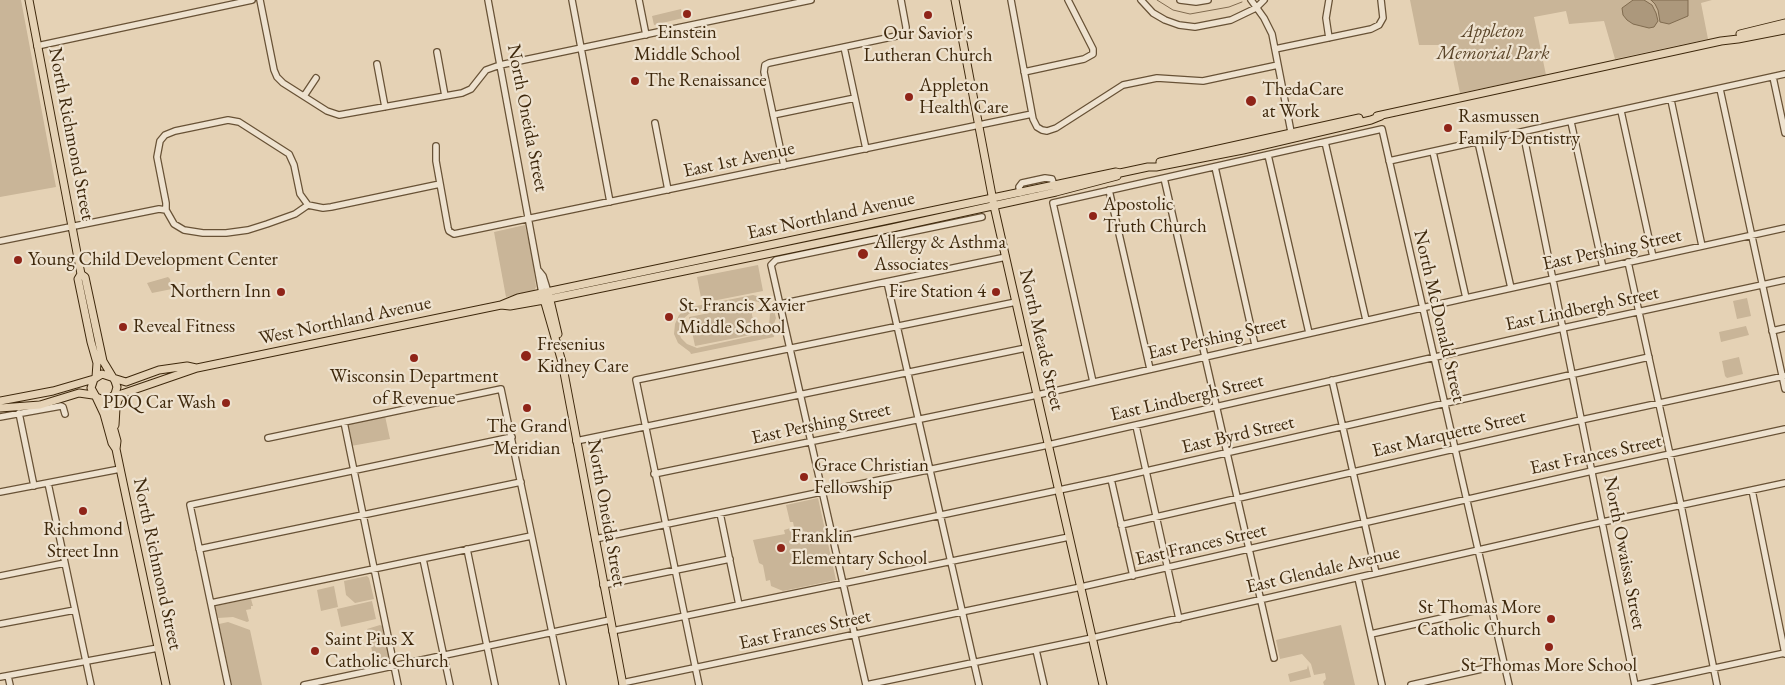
<!DOCTYPE html>
<html>
<head>
<meta charset="utf-8">
<style>
  body { margin:0 }
  canvas { display:block; background:#e5d2b5 }
</style>
</head>
<body>
<canvas width="1785" height="685"></canvas>
<script>
const c = document.querySelector('canvas').getContext('2d');
c.lineJoin = 'round';
function paint(path, color) { c.fillStyle = color; c.fill(path, 'evenodd'); }
const poly = rows => new Path2D(rows.map(r => 'M' + r).join(''));
function trace(path, color, width, dash) { c.strokeStyle = color; c.lineWidth = width; c.lineCap = dash ? 'butt' : 'round'; c.setLineDash(dash || []); c.stroke(path); }
function write(font, color, halo, rows, align = 'center') {
  c.font = font + ' "EB Garamond",serif'; c.lineWidth = 4.5; c.setLineDash([]); c.textBaseline = 'middle'; c.strokeStyle = halo; c.fillStyle = color; for (const [text, x, y, turn = 0] of rows) {
    c.save(); c.translate(x, y); c.rotate((+turn || 0) * Math.PI / 180); c.textAlign = isNaN(turn) ? turn : align; if (halo) c.strokeText(text, 0, 0); c.fillText(text, 0, 0); c.restore();
  }
}
const green = poly([
  [0,0,21,0,56,187,0,197],
  [1410,0,1712,0,1701,3,1708,39,1615,59,1604,21,1569,24,1566,11,1534,17,1546,75,1460,93,1451,50,1442,45,1419,45],
  [681,9,683,18,654,25,652,16],
  [525,225,532,256,536,287,534,291,506,297,494,232],
  [758,265,763,291,702,303,697,277],
  [168,277,170,279,172,289,152,293,147,283],
  [753,295,764,298,773,307,776,318,771,332,773,332,774,337,691,354,690,352,678,343,674,334,675,324,679,315,685,310,691,307],
  [750,300,762,303,770,313,769,326,761,334,697,348,687,344,681,338,679,332,680,324,684,318,690,313],
  [1747,298,1751,316,1737,319,1733,301],
  [750,305,756,334,695,346,689,317],
  [1746,326,1749,335,1721,342,1719,332],
  [1739,357,1743,374,1727,378,1725,376,1722,361],
  [385,416,390,439,351,446,346,424],
  [818,498,836,580,783,591,771,586,770,580,766,581,763,565,759,563,753,540,785,534,784,530,794,527,793,522,790,522,786,505],
  [367,576,369,578,374,599,355,603,346,595,344,581],
  [334,586,338,607,321,611,317,590],
  [251,599,253,606,251,606,251,609,246,610,249,621,247,622,233,617,218,618,215,606],
  [372,601,376,619,341,627,337,609],
  [228,622,250,630,262,685,232,685,219,624],
  [380,625,382,626,390,661,375,664,367,629],
  [1341,625,1355,685,1324,685,1323,682,1326,679,1325,673,1314,675,1311,664,1302,654,1280,659,1276,640],
  [1308,665,1311,677,1290,682,1288,674,1307,669]
]);
const water = poly([
  [1633,0,1644,0,1652,5,1656,13,1658,21,1654,27,1649,28,1633,24,1627,20,1623,15,1622,8,1633,0],
  [1651,0,1688,0,1688,16,1669,24,1660,22,1658,10,1655,4,1651,0]
]);
const stream = poly([
  [1157,0,1173,10,1190,14,1229,7,1242,2]
]);
const minor = poly([
  [260,0,274,70,277,77,283,83,327,111,339,115,462,93,471,89,486,70,500,65,811,0],
  [488,0,542,293],
  [572,0,610,202],
  [639,0,646,35],
  [1011,0,1033,119,1037,127,1042,130,1047,131,1056,128,1123,85,1157,78,1203,81,1278,65],
  [1141,0,1153,13,1165,20,1179,25,1195,27,1231,20,1256,8,1264,0],
  [1180,0,1196,2,1208,0],
  [1251,0,1264,18,1272,34,1292,137],
  [1329,38,1326,18,1329,0],
  [37,46,252,0],
  [844,47,866,149],
  [1275,49,1371,29,1379,25,1383,18,1381,0],
  [437,52,445,96],
  [377,64,385,107],
  [1024,72,1084,59,1093,54,1093,49,1068,0],
  [1773,77,1785,133],
  [1720,89,1785,389],
  [304,96,316,78],
  [1671,100,1702,246],
  [1621,111,1653,257],
  [773,115,855,98],
  [1571,122,1603,268],
  [655,123,668,190],
  [1523,132,1635,685],
  [1325,142,1366,320],
  [1478,142,1511,288],
  [436,146,436,161,448,228,449,231,454,234,1032,114],
  [1433,152,1466,298],
  [1268,155,1309,333],
  [1389,161,1785,74],
  [784,166,764,72,765,65,769,63,901,35,906,31,906,27,901,0],
  [1215,167,1255,345],
  [1164,178,1274,658],
  [1109,190,1150,369],
  [1020,193,1019,187,1022,183,1045,178,1052,179,1055,188],
  [166,210,166,203,157,157,160,141,165,135,175,131,228,120,239,122,289,154,294,165,300,194,308,205,323,208,331,207,440,184],
  [166,210,174,224,184,230,203,233,226,233,248,230,267,224,295,214,308,205],
  [0,241,159,209,166,210],
  [1628,262,1681,505,1717,685],
  [539,271,543,276,548,292],
  [887,282,979,685],
  [780,304,1006,257],
  [1772,331,1785,328],
  [1332,380,1376,573],
  [1093,382,1053,203,1382,129,1509,685],
  [19,413,34,486],
  [0,417,61,406,63,407,65,414],
  [344,422,398,685],
  [1136,426,1179,619],
  [268,438,501,389,563,685],
  [576,441,1026,348],
  [654,474,1037,395,1466,298,1785,228],
  [1111,479,1133,576],
  [48,483,91,685],
  [1752,490,1785,654],
  [0,492,120,469],
  [720,513,739,605],
  [1121,525,1581,420,1785,376],
  [833,538,1111,479,1649,357],
  [595,539,1048,445,1563,328,1785,280],
  [199,549,521,482],
  [467,549,495,685],
  [423,559,450,685],
  [0,576,65,563],
  [1358,578,1382,685],
  [603,585,730,559],
  [211,603,531,536],
  [0,624,75,610],
  [612,631,1069,537],
  [1371,634,1491,607],
  [1036,650,1044,685],
  [8,676,10,685],
  [0,677,158,648],
  [622,683,1081,587,1592,471,1785,429],
  [228,685,190,505,512,437],
  [304,685,610,620],
  [699,685,636,380,1016,302],
  [866,685,1092,638,1584,526,1785,483],
  [866,685,771,265,776,260,982,217],
  [1411,685,1504,664],
  [1636,685,1785,653]
]);
const major = poly([
  [29,0,81,274,78,279,91,342,97,363,96,377],
  [955,0,994,206,1103,685],
  [1740,34,1785,23],
  [1377,116,1721,41,1738,39,1785,30],
  [1160,162,1359,118],
  [81,274,85,277,103,361,115,381,117,387,115,394,111,398,103,400,96,397,91,388,94,379,102,374,111,377],
  [543,296,562,362,623,685],
  [549,296,558,334],
  [501,305,510,306,544,300,892,228,1056,192,1117,176],
  [113,378,126,382,159,370,187,366,196,368],
  [96,397,104,414,112,443,116,449],
  [113,397,197,368,501,305,518,298,1116,172,1120,173,1148,167,1156,167,1243,150,1371,120,1381,116],
  [111,398,109,412,117,441,116,449,121,473,166,685],
  [0,401,53,391,94,379],
  [0,408,40,405,79,393,93,395],
  [115,425,116,408,118,400,122,394]
]);
const markers = [
  [687,14,5,"#8f2418"],
  [928,15,5,"#8f2418"],
  [635,81,5,"#8f2418"],
  [909,97,5,"#8f2418"],
  [1251,101,6,"#8f2418"],
  [1448,128,5,"#8f2418"],
  [1093,216,5,"#8f2418"],
  [863,254,6,"#8f2418"],
  [18,260,5,"#8f2418"],
  [281,292,5,"#8f2418"],
  [996,292,5,"#8f2418"],
  [669,317,5,"#8f2418"],
  [123,327,5,"#8f2418"],
  [526,356,6,"#8f2418"],
  [414,358,5,"#8f2418"],
  [226,403,5,"#8f2418"],
  [527,408,5,"#8f2418"],
  [804,477,5,"#8f2418"],
  [83,511,5,"#8f2418"],
  [781,548,5,"#8f2418"],
  [1551,619,5,"#8f2418"],
  [1549,647,5,"#8f2418"],
  [315,651,5,"#8f2418"]
];
const parkNames = [
  ["Appleton",1493,32],
  ["Memorial Park",1493,54]
];
const poiNames = [
  ["Einstein",687,33,"center"],
  ["Middle School",687,55,"center"],
  ["Our Savior's",928,34,"center"],
  ["Lutheran Church",928,56,"center"],
  ["The Renaissance",645,81],
  ["Appleton",919,86],
  ["Health Care",919,108],
  ["ThedaCare",1262,90],
  ["at Work",1262,112],
  ["Rasmussen",1458,117],
  ["Family Dentistry",1458,139],
  ["Apostolic",1103,205],
  ["Truth Church",1103,227],
  ["Allergy & Asthma",874,243],
  ["Associates",874,265],
  ["Young Child Development Center",28,260],
  ["Northern Inn",271,292,"right"],
  ["Fire Station 4",986,292,"right"],
  ["St. Francis Xavier",679,306],
  ["Middle School",679,328],
  ["Reveal Fitness",133,327],
  ["Fresenius",537,345],
  ["Kidney Care",537,367],
  ["Wisconsin Department",414,377,"center"],
  ["of Revenue",414,399,"center"],
  ["PDQ Car Wash",216,403,"right"],
  ["The Grand",527,427,"center"],
  ["Meridian",527,449,"center"],
  ["Grace Christian",814,466],
  ["Fellowship",814,488],
  ["Richmond",83,530,"center"],
  ["Street Inn",83,552,"center"],
  ["Franklin",791,537],
  ["Elementary School",791,559],
  ["St Thomas More",1541,608,"right"],
  ["Catholic Church",1541,630,"right"],
  ["Saint Pius X",325,640],
  ["Catholic Church",325,662],
  ["St Thomas More School",1549,666,"center"]
];
const streetNames = [
  ["North Oneida Street",527,118,79],
  ["North Richmond Street",71,134,79],
  ["East 1st Avenue",739,160,-12],
  ["East Northland Avenue",831,216,-12],
  ["East Pershing Street",1612,250,-12],
  ["East Lindbergh Street",1582,309,-12],
  ["North McDonald Street",1439,316,77],
  ["West Northland Avenue",345,321,-12],
  ["East Pershing Street",1217,338,-13],
  ["North Meade Street",1041,340,77],
  ["East Lindbergh Street",1187,398,-13],
  ["East Pershing Street",821,424,-12],
  ["East Marquette Street",1449,434,-13],
  ["East Byrd Street",1238,435,-13],
  ["East Frances Street",1596,455,-12],
  ["North Oneida Street",606,513,80],
  ["East Frances Street",1201,545,-13],
  ["North Owaissa Street",1624,553,79],
  ["North Richmond Street",157,564,78],
  ["East Glendale Avenue",1323,570,-13],
  ["East Frances Street",805,630,-12]
];
paint(green, '#c9b598');
paint(water, '#ac987c');
trace(water, '#806b4f', 1);
trace(stream, '#806b4f', 1);
trace(minor, '#685236', 8);
trace(major, '#3e280c', 9);
trace(minor, '#eee2cf', 5.5);
trace(major, '#e5d2b5', 7);
for (const [x, y, r, color] of markers) { const dot = new Path2D(); dot.arc(x, y, r, 0, 2 * Math.PI); c.fillStyle = color; c.fill(dot); trace(dot, '#eee2cf', 2); }
write('italic 19px', '#5a4428', '#eee2cf', parkNames);
write('19px', '#3e280c', '#eee2cf', poiNames, 'left');
write('19px', '#3e280c', '#eee2cf', streetNames);
</script>
</body>
</html>
